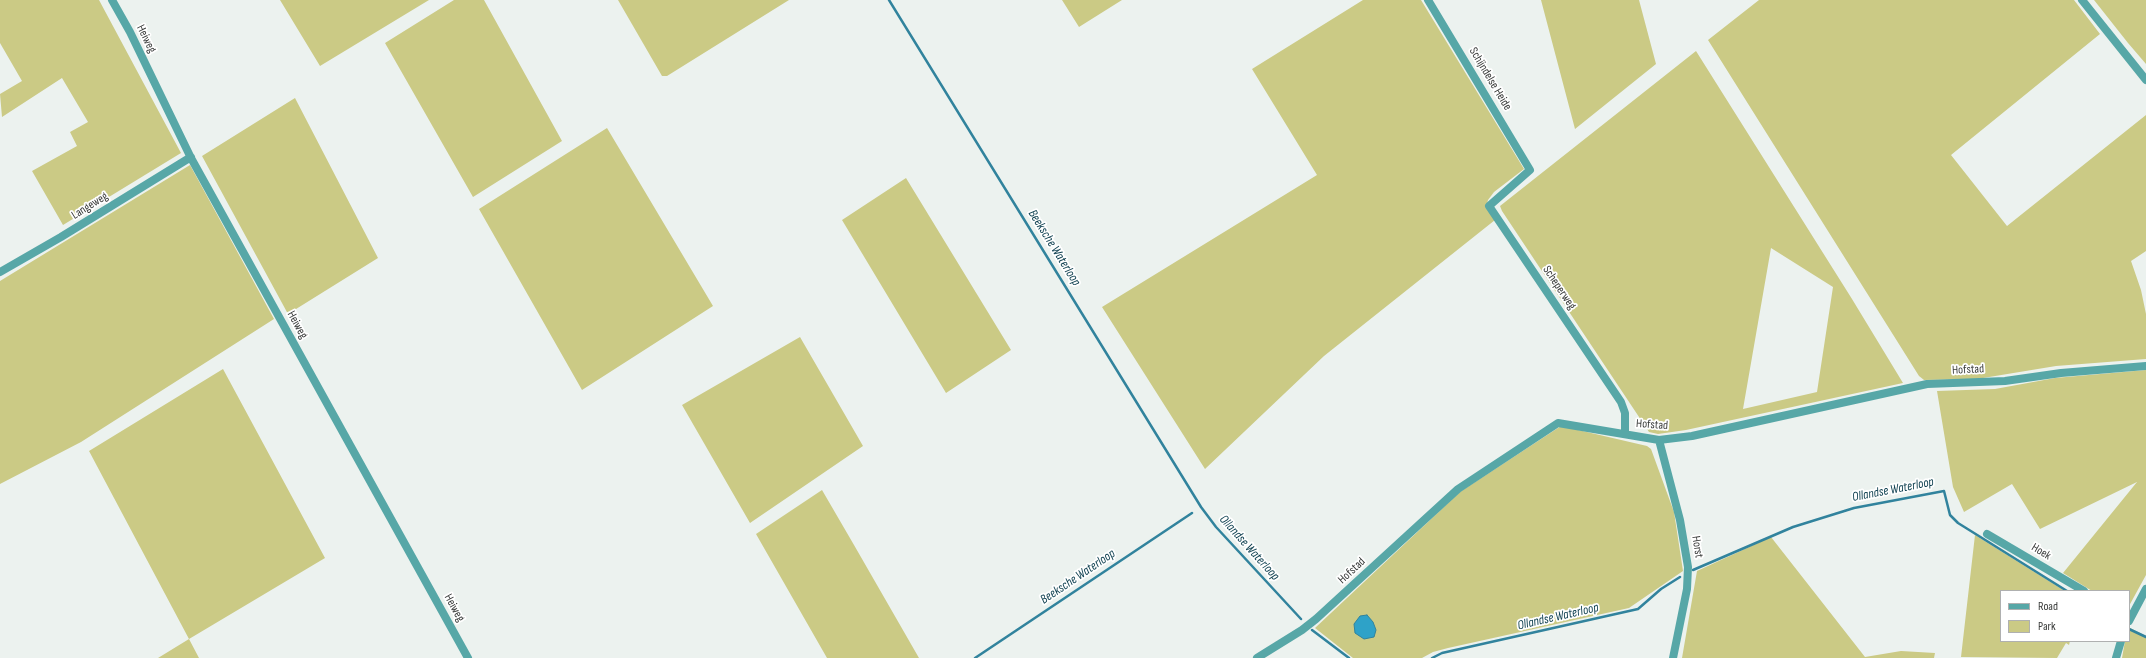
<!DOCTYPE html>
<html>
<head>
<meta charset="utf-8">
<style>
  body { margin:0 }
  #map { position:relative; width:2146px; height:658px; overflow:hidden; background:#ecf2ef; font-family:"Sofia Sans Condensed",sans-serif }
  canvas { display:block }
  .legend { position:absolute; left:2000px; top:590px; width:130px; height:52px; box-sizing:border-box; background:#fff; border:1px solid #afb0b0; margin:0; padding:5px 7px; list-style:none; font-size:12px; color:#383a39 }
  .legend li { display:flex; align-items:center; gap:8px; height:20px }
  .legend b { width:20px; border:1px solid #afb0b0 }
</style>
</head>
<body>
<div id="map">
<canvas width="2146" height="658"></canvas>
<ul class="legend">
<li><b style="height:5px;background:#57a7a7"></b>Road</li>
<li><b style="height:11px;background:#cbca85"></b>Park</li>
</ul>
</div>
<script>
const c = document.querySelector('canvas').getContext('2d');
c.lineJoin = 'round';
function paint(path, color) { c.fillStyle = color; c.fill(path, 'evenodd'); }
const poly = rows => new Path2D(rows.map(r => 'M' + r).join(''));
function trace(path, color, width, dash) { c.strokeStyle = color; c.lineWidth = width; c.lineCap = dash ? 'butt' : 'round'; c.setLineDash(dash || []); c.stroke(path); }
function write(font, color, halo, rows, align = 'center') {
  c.font = font + ' "Sofia Sans Condensed",sans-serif'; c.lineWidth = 3.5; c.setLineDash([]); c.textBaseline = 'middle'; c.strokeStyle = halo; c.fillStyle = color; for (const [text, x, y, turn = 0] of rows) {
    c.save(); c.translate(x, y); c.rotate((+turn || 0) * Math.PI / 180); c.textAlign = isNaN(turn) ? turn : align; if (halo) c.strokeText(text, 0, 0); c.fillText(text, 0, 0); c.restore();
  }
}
const green = poly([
  [0,0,99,0,181,153,63,225,32,171,77,146,70,132,88,122,62,78,2,117,0,94,22,81,0,43],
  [280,0,429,0,320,66],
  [454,0,484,0,562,141,473,197,385,43],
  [618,0,789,0,667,76,662,76],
  [1062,0,1122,0,1079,27],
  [1363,0,1421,0,1524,169,1494,192,1488,200,1487,204,1495,220,1324,356,1205,469,1102,307,1317,175,1252,69],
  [1541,0,1639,0,1656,64,1575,129],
  [1759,0,2074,0,2100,34,1951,155,2007,226,2146,115,2146,251,2131,261,2141,290,2146,314,2146,359,2056,366,1977,379,1924,380,1919,376,1708,40],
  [2094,0,2146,0,2146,64,2128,43],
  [1696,51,1852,299,1903,383,1686,430,1658,434,1649,432,1502,211,1500,206],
  [1771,248,1833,287,1817,392,1743,409],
  [295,98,378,258,288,314,202,156],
  [607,128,713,306,582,390,479,209],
  [190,165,274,319,81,442,0,484,0,281],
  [906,178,1011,350,946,393,842,220],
  [800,337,863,446,750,523,682,405],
  [223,369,325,558,189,639,199,658,158,658,189,639,89,451],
  [2146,370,2146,575,2129,606,2129,591,2092,591,2063,573,2137,482,2040,529,2012,484,1964,512,1953,487,1937,391,1995,389,2055,378],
  [1561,426,1647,446,1651,449,1674,512,1683,571,1629,608,1448,648,1433,652,1422,658,1353,658,1315,628,1460,492],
  [822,490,854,545,919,658,827,658,756,534],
  [1975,535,2065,591,2001,591,2001,641,2070,641,2069,645,2066,643,2057,658,1961,657],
  [1771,537,1865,657,1901,651,1935,653,1934,658,1682,658,1697,571],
  [2130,628,2146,636,2146,658,2122,658,2125,641,2129,641]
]);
const water = poly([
  [1367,615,1373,622,1376,630,1374,637,1364,639,1355,633,1354,624,1360,616,1367,615]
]);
const stream = poly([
  [889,0,1201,507,1216,527,1301,619],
  [1693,570,1793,527,1854,508,1944,491,1950,515,1958,523,2067,591],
  [2129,629,2146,637],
  [1312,630,1349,658],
  [975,658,1192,513],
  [1432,658,1442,653,1638,609,1661,589,1680,577]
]);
const street = poly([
  [112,0,130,32,191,158,468,658],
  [1428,0,1530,170,1489,206,1621,402,1625,413,1625,434],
  [2082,0,2146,80],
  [0,272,61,237,191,157],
  [1659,440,1680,520,1688,567,1687,589,1673,658],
  [1987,534,2084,591],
  [2129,621,2146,589],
  [1257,658,1302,630,1316,619,1458,489,1558,423,1659,440,1692,436,1927,384,2005,381,2061,373,2146,366],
  [2116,658,2121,641]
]);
const streetNames = [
  ["Heiweg",146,39,64],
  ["Schijndelse Heide",1490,79,59],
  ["Langeweg",90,206,-32],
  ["Scheperweg",1559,288,56],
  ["Heiweg",297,325,61],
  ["Hofstad",1968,370,-3],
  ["Hofstad",1652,425,4],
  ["Horst",1697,547,81],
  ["Hoek",2041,552,31],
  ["Hofstad",1352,571,-43],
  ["Heiweg",454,608,61]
];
const waterNames = [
  ["Beeksche Waterloop",1054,248,58],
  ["Ollandse Waterloop",1893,490,-11],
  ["Ollandse Waterloop",1249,548,48],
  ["Beeksche Waterloop",1078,577,-34],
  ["Ollandse Waterloop",1558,617,-13]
];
paint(green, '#cbca85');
paint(water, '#2ea2c8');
trace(water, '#31839d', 1);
trace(stream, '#31839d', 2.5);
trace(street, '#57a7a7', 8);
write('12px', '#383a39', '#fff', streetNames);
write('italic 13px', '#0c3e4e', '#fff', waterNames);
</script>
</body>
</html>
